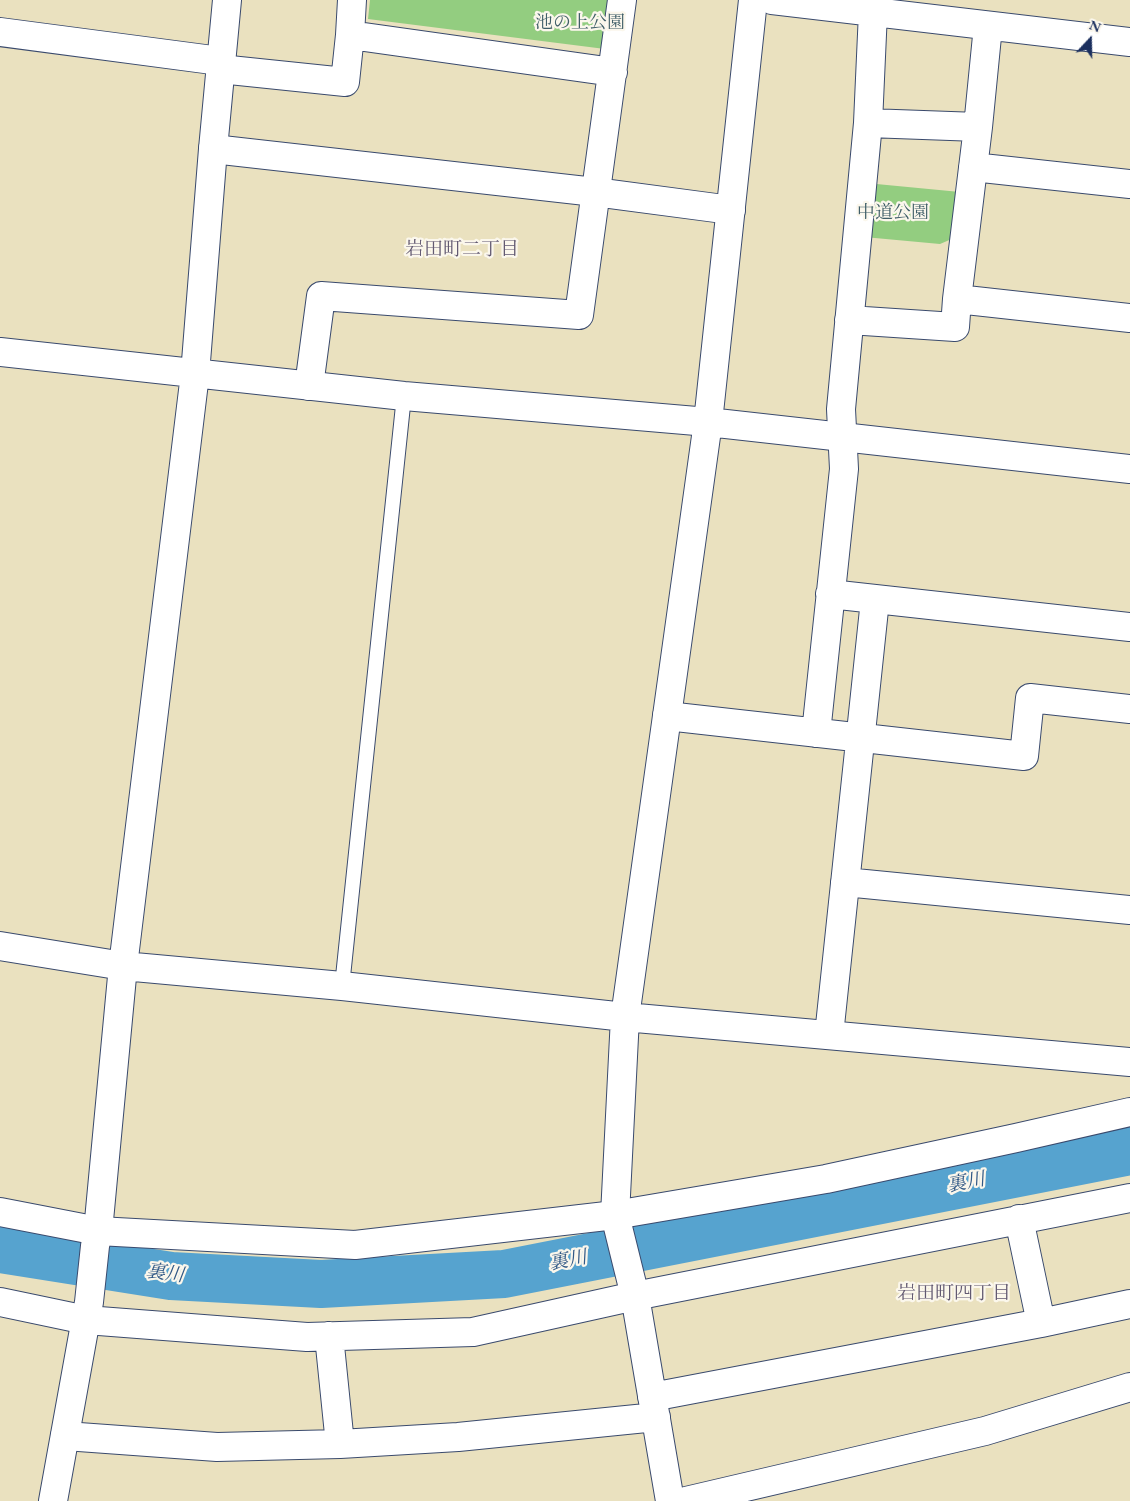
<!DOCTYPE html>
<html>
<head>
<meta charset="utf-8">
<style>
  body { margin:0 }
  #map { position:relative; width:1130px; height:1501px; overflow:hidden; background:#eae1bf; font-family:"EB Garamond",serif }
  canvas { display:block }
  .north { position:absolute; left:1065px; top:15px; width:50px; height:50px; -webkit-text-stroke:4px #fbf7ec; paint-order:stroke; rotate:21deg; font-size:14px; font-weight:700; line-height:20px; text-align:center; color:#1b2f5e }
  .north::after { content:''; display:block; margin:auto; width:18px; height:22px; background:#1b2f5e; clip-path:polygon(50% 0,100% 100%,50% 72%,0 100%) }
</style>
</head>
<body>
<div id="map">
<canvas width="1130" height="1501"></canvas>
<div class="north">N</div>
</div>
<script>
const c = document.querySelector('canvas').getContext('2d');
c.lineJoin = 'round';
function paint(path, color) { c.fillStyle = color; c.fill(path, 'evenodd'); }
const poly = rows => new Path2D(rows.map(r => 'M' + r).join(''));
function trace(path, color, width, dash) { c.strokeStyle = color; c.lineWidth = width; c.lineCap = dash ? 'butt' : 'round'; c.setLineDash(dash || []); c.stroke(path); }
function write(font, color, halo, rows, align = 'center') {
  c.font = font + ' "EB Garamond","Noto Serif JP",serif'; c.lineWidth = 4.5; c.setLineDash([]); c.textBaseline = 'middle'; c.strokeStyle = halo; c.fillStyle = color; for (const [text, x, y, turn = 0] of rows) {
    c.save(); c.translate(x, y); c.rotate((+turn || 0) * Math.PI / 180); c.textAlign = isNaN(turn) ? turn : align; if (halo) c.strokeText(text, 0, 0); c.fillText(text, 0, 0); c.restore();
  }
}
const green = poly([
  [370,0,608,0,605,49,368,19],
  [866,183,960,192,954,238,940,244,864,237]
]);
const river = poly([
  [0,1249,171,1276,321,1284,504,1274,1130,1151]
]);
const lane = poly([
  [342,986,404,396]
]);
const street = poly([
  [772,0,1130,42],
  [0,32,220,61],
  [350,35,613,72],
  [220,69,345,82,350,35,352,0],
  [868,123,978,127],
  [213,149,595,192,731,210],
  [973,167,1130,184],
  [957,299,1130,318],
  [849,320,955,327,957,299,978,127,988,26],
  [309,386,321,296,579,315,622,0],
  [830,594,1130,627],
  [667,716,1024,756,1030,698,1130,709],
  [816,733,844,469,841,409,868,123,873,12],
  [845,882,1130,910],
  [0,946,123,966],
  [829,1035,875,600],
  [0,1212,98,1231,355,1245,615,1215,750,1192,826,1179,1016,1138,1130,1112],
  [1019,1219,1041,1323],
  [635,1296,670,1501],
  [0,1302,86,1320,307,1337,473,1332,635,1296,1130,1198],
  [329,1336,340,1444],
  [652,1397,1041,1323,1130,1304],
  [65,1436,217,1447,340,1444,458,1437,656,1417],
  [686,1501,985,1431,1130,1387]
]);
const secondary = poly([
  [0,352,404,396,708,422,1130,469],
  [123,966,342,986,625,1017,1130,1062],
  [635,1296,615,1215,625,1017,708,422,753,0],
  [53,1501,89,1302,95,1246,98,1231,123,966,195,374,213,149,227,0]
]);
const parkNames = [
  ["池の上公園",580,23],
  ["中道公園",893,213]
];
const neighbourhoodNames = [
  ["岩田町二丁目",462,250],
  ["岩田町四丁目",954,1294]
];
const waterNames = [
  ["裏川",966,1183,-11],
  ["裏川",568,1261,-11],
  ["裏川",165,1274,7]
];
paint(green, '#93cd80');
trace(river, '#56a3cf', 48);
trace(lane, '#3a4a6d', 16);
trace(street, '#3a4a6d', 30);
trace(secondary, '#3a4a6d', 30);
trace(lane, '#fff', 14);
trace(street, '#fff', 28);
trace(secondary, '#fff', 28);
write('18px', '#3f5e68', '#fbf7ec', parkNames);
write('19px', '#625971', '#fbf7ec', neighbourhoodNames);
write('italic 19px', '#305886', '#fbf7ec', waterNames);
</script>
</body>
</html>
